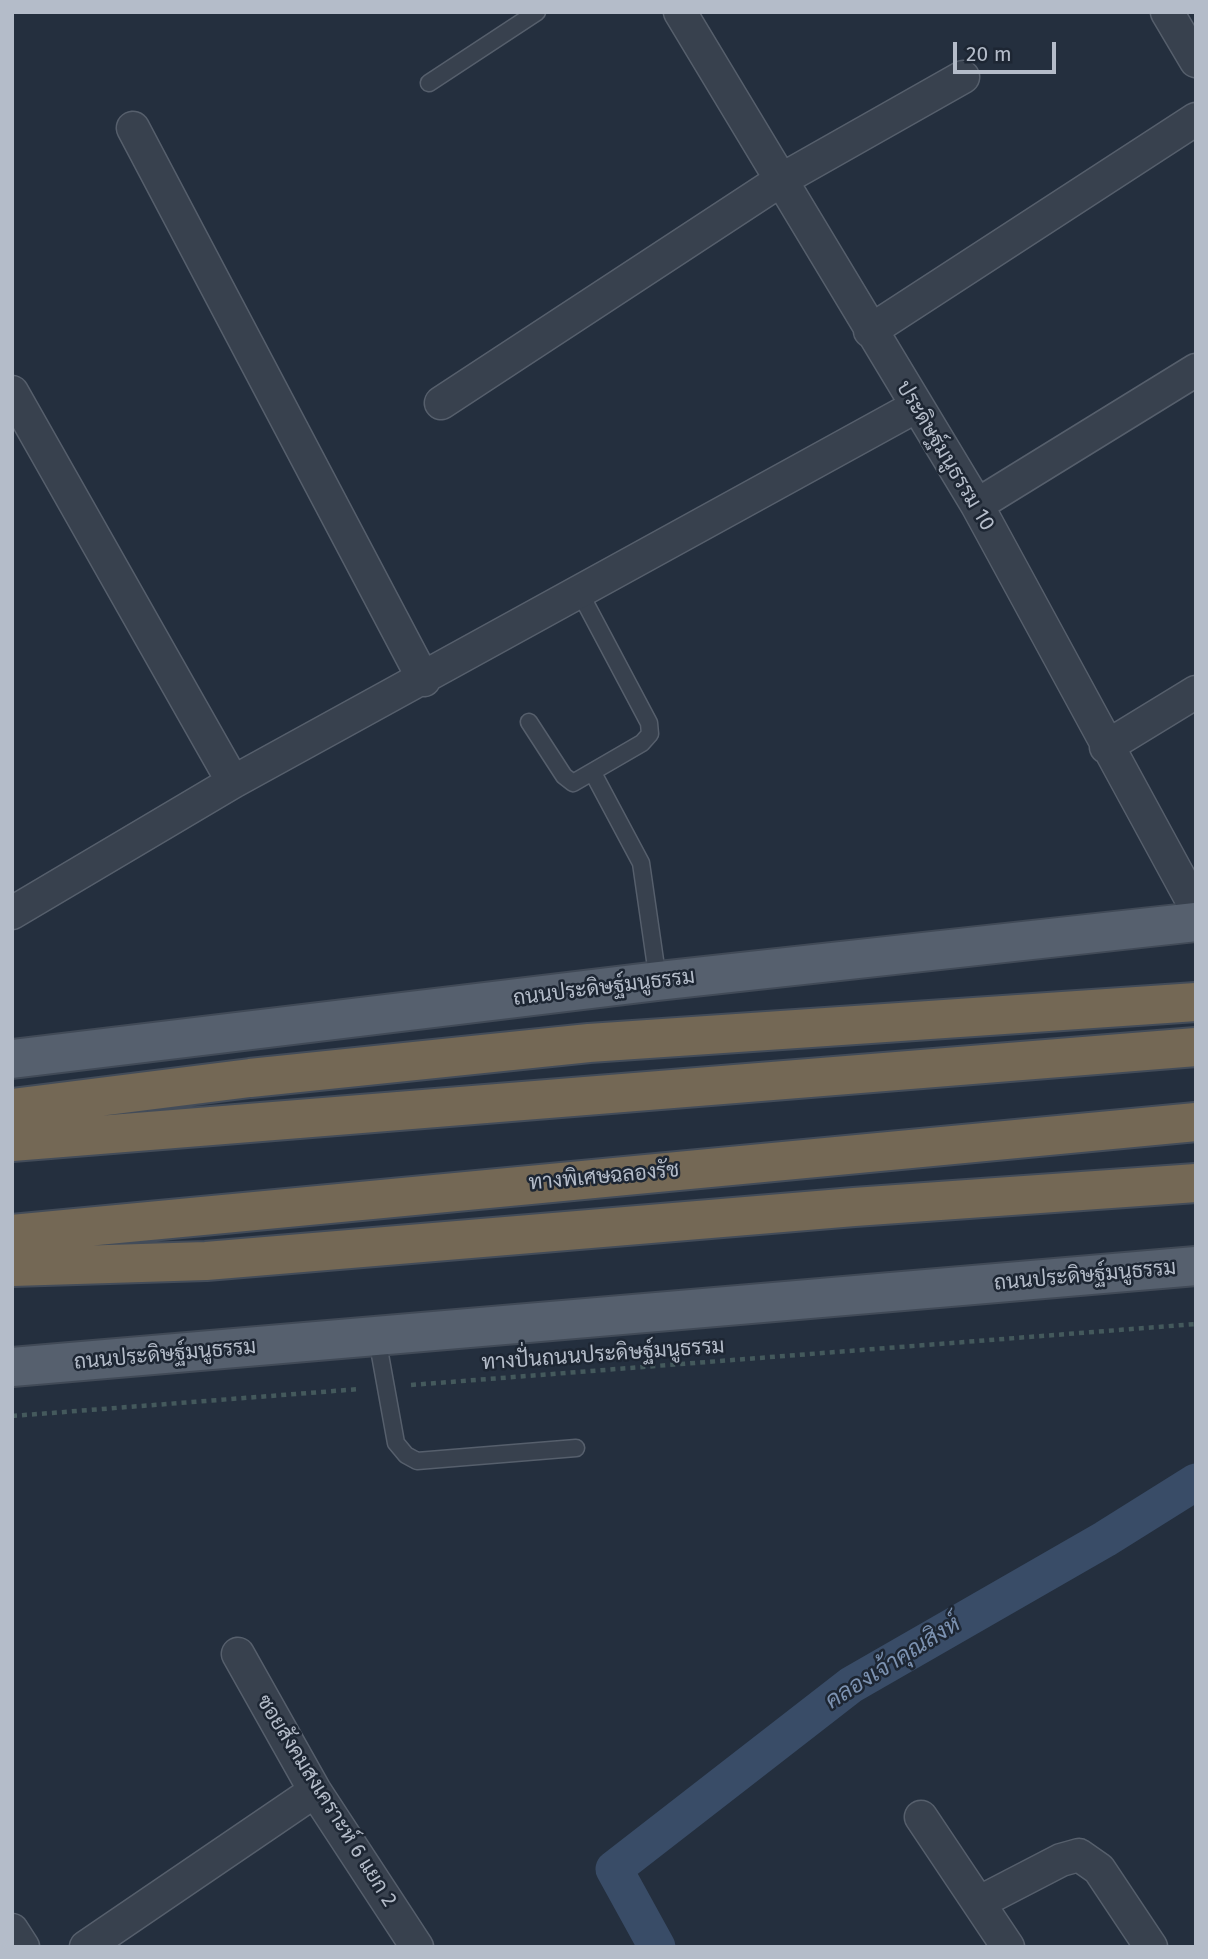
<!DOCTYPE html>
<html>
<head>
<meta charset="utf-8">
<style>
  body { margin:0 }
  #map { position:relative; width:1208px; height:1959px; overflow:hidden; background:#242f3e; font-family:"Fira Sans",sans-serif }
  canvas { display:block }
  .frame { position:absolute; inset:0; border:14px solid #b4bcc9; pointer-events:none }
  .scale { position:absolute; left:953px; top:42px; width:103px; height:32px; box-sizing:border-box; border:4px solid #b4bcc9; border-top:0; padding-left:9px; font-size:21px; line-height:24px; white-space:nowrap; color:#b4bcc9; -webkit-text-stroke:5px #1d2633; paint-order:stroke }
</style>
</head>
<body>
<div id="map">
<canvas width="1208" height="1959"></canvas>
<div class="frame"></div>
<div class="scale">20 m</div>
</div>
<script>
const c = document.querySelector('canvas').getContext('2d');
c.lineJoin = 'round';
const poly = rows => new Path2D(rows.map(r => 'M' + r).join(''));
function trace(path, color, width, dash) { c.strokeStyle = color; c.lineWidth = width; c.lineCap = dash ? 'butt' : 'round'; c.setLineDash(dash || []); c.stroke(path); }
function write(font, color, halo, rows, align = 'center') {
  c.font = font + ' "Fira Sans",Sarabun,sans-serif'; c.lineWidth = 5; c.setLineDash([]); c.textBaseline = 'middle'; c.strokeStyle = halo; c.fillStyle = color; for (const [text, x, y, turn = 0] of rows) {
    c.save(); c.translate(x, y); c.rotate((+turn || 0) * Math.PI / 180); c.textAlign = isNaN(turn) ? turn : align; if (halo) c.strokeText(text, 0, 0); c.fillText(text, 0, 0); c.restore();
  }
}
const canal = poly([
  [657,1947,614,1869,851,1685,1105,1539,1196,1482]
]);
const path = poly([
  [411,1385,1196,1324],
  [12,1416,360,1389]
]);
const service = poly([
  [429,83,537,12],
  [529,722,564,776,573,783,642,743,650,734,649,723,580,593],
  [593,773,641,863,658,981],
  [377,1338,396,1443,406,1455,417,1461,576,1448]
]);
const minor = poly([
  [680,12,977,505,1196,908],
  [1167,12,1196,61],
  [133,128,424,680],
  [870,331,1196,119],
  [12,392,233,782],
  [441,403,781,180,963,77],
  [977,505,1196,370],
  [1106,747,1196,692],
  [12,913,233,782,915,407],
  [238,1654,315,1791,417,1947],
  [921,1817,1008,1947],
  [980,1902,1061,1860,1079,1855,1099,1869,1151,1947],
  [12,1930,23,1947],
  [86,1947,315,1791]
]);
const primary = poly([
  [12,1059,658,981,1196,922],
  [12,1367,1196,1266]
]);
const motorway = poly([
  [12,1108,250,1078,589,1043,1196,1002],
  [12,1142,1196,1047],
  [12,1234,1196,1122],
  [12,1267,206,1261,854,1207,1196,1183]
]);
const streetNames = [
  ["ประดิษฐ์มนูธรรม 10",945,456,59],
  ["ถนนประดิษฐ์มนูธรรม",604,988,-7],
  ["ทางพิเศษฉลองรัช",604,1177,-5],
  ["ถนนประดิษฐ์มนูธรรม",1085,1276,-5],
  ["ถนนประดิษฐ์มนูธรรม",165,1355,-5],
  ["ทางปั่นถนนประดิษฐ์มนูธรรม",603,1355,-4],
  ["ซอยสังคมสงเคราะห์ 6 แยก 2",326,1801,58]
];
const waterNames = [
  ["คลองเจ้าคุณสิงห์",893,1663,-32]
];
trace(canal, '#394c67', 37);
trace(service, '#565f6c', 19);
trace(minor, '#565f6c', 35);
trace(primary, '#414a57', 42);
trace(motorway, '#434c59', 42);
trace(path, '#44595c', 4.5, [5, 5]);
trace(service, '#38414e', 16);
trace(minor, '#38414e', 32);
trace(primary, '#56606e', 38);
trace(motorway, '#746855', 38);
write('21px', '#b4bcc9', '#1d2633', streetNames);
write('italic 23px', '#7c92b1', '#1d2633', waterNames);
</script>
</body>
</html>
